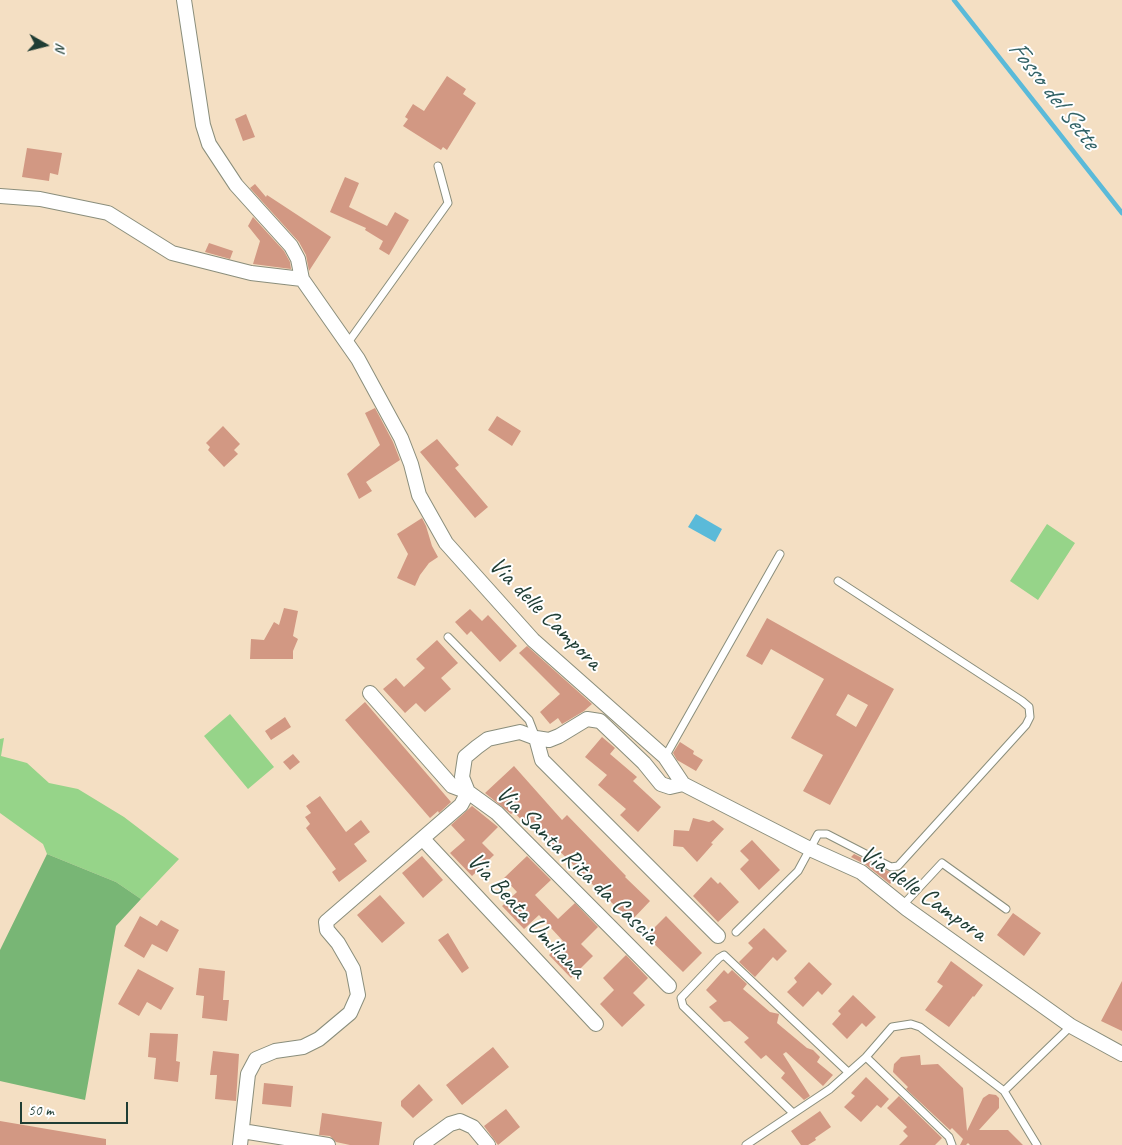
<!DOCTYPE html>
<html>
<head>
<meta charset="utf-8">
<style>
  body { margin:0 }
  #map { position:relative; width:1122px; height:1145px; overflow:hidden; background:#f4dfc3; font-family:Caveat,sans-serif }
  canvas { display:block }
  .north { position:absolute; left:20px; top:20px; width:50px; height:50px; -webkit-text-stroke:4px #fff; paint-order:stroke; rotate:98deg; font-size:14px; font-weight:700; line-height:20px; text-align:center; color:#1f3d34 }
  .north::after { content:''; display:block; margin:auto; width:18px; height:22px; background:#1f3d34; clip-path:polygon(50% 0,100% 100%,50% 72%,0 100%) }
  .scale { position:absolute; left:20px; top:1102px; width:108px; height:22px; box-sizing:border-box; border:2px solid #1f3d34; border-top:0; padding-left:6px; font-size:15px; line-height:18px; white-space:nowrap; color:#1f3d34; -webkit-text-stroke:4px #fff; paint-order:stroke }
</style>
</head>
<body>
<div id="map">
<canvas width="1122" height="1145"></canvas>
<div class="north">N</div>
<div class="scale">50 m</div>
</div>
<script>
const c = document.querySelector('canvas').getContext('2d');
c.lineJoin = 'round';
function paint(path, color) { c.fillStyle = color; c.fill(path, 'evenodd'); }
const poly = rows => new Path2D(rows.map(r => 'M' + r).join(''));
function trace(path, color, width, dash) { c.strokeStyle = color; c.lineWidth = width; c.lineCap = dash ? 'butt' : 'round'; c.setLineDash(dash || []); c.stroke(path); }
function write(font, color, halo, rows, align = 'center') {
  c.font = font + ' Caveat,sans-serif'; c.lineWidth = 4; c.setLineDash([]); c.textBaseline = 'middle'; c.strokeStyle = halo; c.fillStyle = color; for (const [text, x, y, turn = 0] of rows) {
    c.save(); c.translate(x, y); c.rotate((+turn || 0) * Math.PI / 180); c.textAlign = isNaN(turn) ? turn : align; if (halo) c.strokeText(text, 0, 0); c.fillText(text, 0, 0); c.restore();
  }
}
const green = poly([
  [1047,524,1075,543,1038,600,1010,581],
  [230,714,274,767,248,789,204,736],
  [4,738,1,756,27,763,49,783,78,789,124,817,179,859,141,899,116,882,47,854,43,844,0,813,0,739]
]);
const forest = poly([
  [47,854,116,882,141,899,116,926,85,1100,0,1081,0,950]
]);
const water = poly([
  [696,514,722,529,715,542,688,527]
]);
const stream = poly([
  [954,0,1122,213]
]);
const building = poly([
  [447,76,466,89,463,94,476,103,447,150,443,147,441,150,403,126,408,119,405,117,413,104,424,111],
  [246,114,255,137,243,141,235,119],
  [27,148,62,153,58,175,50,173,49,181,22,177],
  [345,177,359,183,349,207,387,226,395,212,409,220,389,255,379,249,383,241,365,230,366,228,330,212],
  [255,184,266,197,267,195,331,237,309,271,306,255,299,242,250,188],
  [253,217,284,251,290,262,291,269,253,264,260,241,248,226],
  [209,243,233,251,230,259,205,252],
  [375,408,393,442,400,460,366,482,372,491,359,499,347,474,380,445,365,413],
  [497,416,521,431,512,446,488,430],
  [223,426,240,444,234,450,238,454,224,467,208,450,210,447,206,443],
  [437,439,459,465,455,468,488,507,475,518,420,452],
  [422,518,426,526,432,546,438,557,429,563,420,575,415,586,397,578,408,554,397,534],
  [284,608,298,611,293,636,298,639,293,651,293,659,250,659,251,639,264,640,274,622,279,625],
  [470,609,482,621,488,615,517,646,500,662,471,631,467,635,455,622],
  [767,618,894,689,830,805,803,791,823,755,791,738,824,679,771,649,762,665,746,656],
  [848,694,868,705,856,727,836,715],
  [437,640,458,663,441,678,451,689,425,712,416,703,405,713,383,689,396,678,404,687,425,668,416,659],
  [527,646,592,704,584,711,562,724,558,718,550,724,540,712,560,694,519,653],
  [365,702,451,802,439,813,438,811,430,818,345,720],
  [285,717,291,727,271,740,265,731],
  [602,737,615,748,610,754,637,777,633,781,661,807,638,832,620,815,626,809,598,785,607,775,585,757],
  [680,742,694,751,693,754,703,760,696,771,677,760,673,753],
  [293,754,300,762,290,770,283,762],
  [514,766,562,820,567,815,626,876,625,877,650,901,631,921,591,883,531,822,527,826,514,812,511,814,485,793],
  [320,796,346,832,361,820,370,832,354,844,367,861,339,882,332,872,336,869,306,828,310,824,305,817,311,813,306,806],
  [472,806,498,827,482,843,494,855,472,876,450,853,465,840,451,825],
  [693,818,709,822,713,820,724,829,711,843,713,844,697,862,683,847,673,846,674,830,689,831],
  [752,840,780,870,759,890,740,869,749,860,740,851],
  [854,854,890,872,896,877,890,884,866,865,851,857],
  [422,856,443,880,423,898,402,873],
  [527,856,551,880,535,895,558,919,575,903,598,927,581,944,593,956,571,978,549,955,563,941,539,915,524,929,502,906,517,892,504,878],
  [711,877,718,884,720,882,739,902,718,922,693,896],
  [380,895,405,923,382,943,357,915],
  [1013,913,1041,933,1024,956,997,935],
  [140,916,157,926,161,920,179,930,167,952,152,944,144,958,124,946],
  [666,916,702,953,683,972,646,936],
  [764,928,787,951,777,961,773,957,755,977,739,962,753,948,748,943],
  [448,933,469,968,462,973,438,940],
  [626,955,648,978,633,993,645,1005,622,1027,600,1004,614,990,603,978],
  [951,961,983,985,974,997,973,996,949,1027,925,1010,943,986,937,982],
  [809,962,832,984,822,995,818,991,803,1007,787,992,797,982,794,978],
  [199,968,225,971,223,1000,229,1000,227,1021,202,1018,204,996,196,995],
  [138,969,174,988,161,1010,147,1002,139,1016,118,1004],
  [724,970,728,974,732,970,747,984,743,989,770,1012,779,1014,777,1023,807,1048,813,1050,820,1057,817,1062,833,1075,823,1086,786,1052,783,1054,810,1096,804,1100,781,1078,785,1073,766,1055,761,1059,744,1042,749,1038,730,1021,724,1022,709,1007,717,1001,706,990],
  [1122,981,1122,1031,1101,1021],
  [853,995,876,1017,866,1027,862,1023,847,1039,832,1024,841,1014,838,1011],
  [150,1033,178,1034,176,1061,180,1062,178,1082,154,1079,156,1058,148,1057],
  [493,1047,509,1067,462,1105,446,1085],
  [213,1051,239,1054,236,1101,215,1099,217,1075,210,1075],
  [920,1055,921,1065,938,1064,963,1088,967,1131,983,1098,989,1094,996,1095,999,1098,999,1108,979,1130,1008,1130,1023,1145,970,1145,968,1143,966,1145,960,1145,963,1139,952,1128,950,1130,906,1089,908,1087,893,1072,894,1064,901,1057],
  [866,1077,889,1099,881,1108,877,1105,861,1122,844,1107,855,1096,851,1093],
  [264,1083,293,1086,291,1107,262,1104],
  [419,1084,433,1100,413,1118,401,1106,401,1101],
  [899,1096,942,1138,935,1145,899,1145,908,1136,903,1131,907,1127,887,1108],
  [506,1109,520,1127,498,1145,484,1126],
  [820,1111,831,1127,815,1138,816,1140,808,1145,801,1145,791,1131],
  [322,1113,382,1122,379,1145,350,1145,336,1142,330,1136,319,1135],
  [0,1121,106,1139,106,1145,0,1145]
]);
const service = poly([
  [347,344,448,203,438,166],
  [448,637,529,720,536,738],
  [665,757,780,554],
  [902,906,942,863,1006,909],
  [736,932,798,871,818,834,827,834,891,867,898,866,1026,725,1030,717,1029,707,1022,701,838,581],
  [866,1057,949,1137,952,1145],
  [1004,1091,1071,1026],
  [793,1113,683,1006,681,998,719,958,724,955,848,1072],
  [746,1145,830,1089,866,1057,892,1027,911,1024,920,1027,1004,1091,1037,1145]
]);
const minor = poly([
  [184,0,203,125,209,144,236,185,291,246,298,259,302,279,358,359,401,438,411,464,419,495,446,543,533,640,665,757,683,784,810,849,861,872,907,909,1071,1026,1122,1054],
  [0,196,40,199,108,213,172,253,251,273,302,279],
  [370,693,452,786,468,792,497,813,669,986],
  [536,738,542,760,718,936],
  [423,839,596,1024],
  [242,1131,328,1145],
  [240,1145,248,1074,256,1059,275,1051,303,1047,319,1039,350,1013,358,995,353,969,338,943,327,930,326,922,461,805,468,792,462,777,465,757,477,747,488,739,520,732,536,738,549,740,559,736,587,719,600,721,644,763,661,784,670,787,683,784],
  [421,1145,450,1124,460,1121,473,1127,488,1145]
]);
const streetNames = [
  ["Via delle Campora",545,614,45],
  ["Via Santa Rita da Cascia",577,865,44],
  ["Via delle Campora",923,894,35],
  ["Via Beata Umiliana",526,916,47]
];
const waterNames = [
  ["Fosso del Sette",1053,95,52]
];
paint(green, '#96d489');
paint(forest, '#78b675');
paint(water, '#5abad9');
trace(stream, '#5abad9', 4.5);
paint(building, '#d29883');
trace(service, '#8a8e7c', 9);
trace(minor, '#8a8e7c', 16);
trace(service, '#fff', 7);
trace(minor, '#fff', 14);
write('25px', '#1f3d34', '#fff', streetNames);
write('italic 26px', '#316266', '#fff', waterNames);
</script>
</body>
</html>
